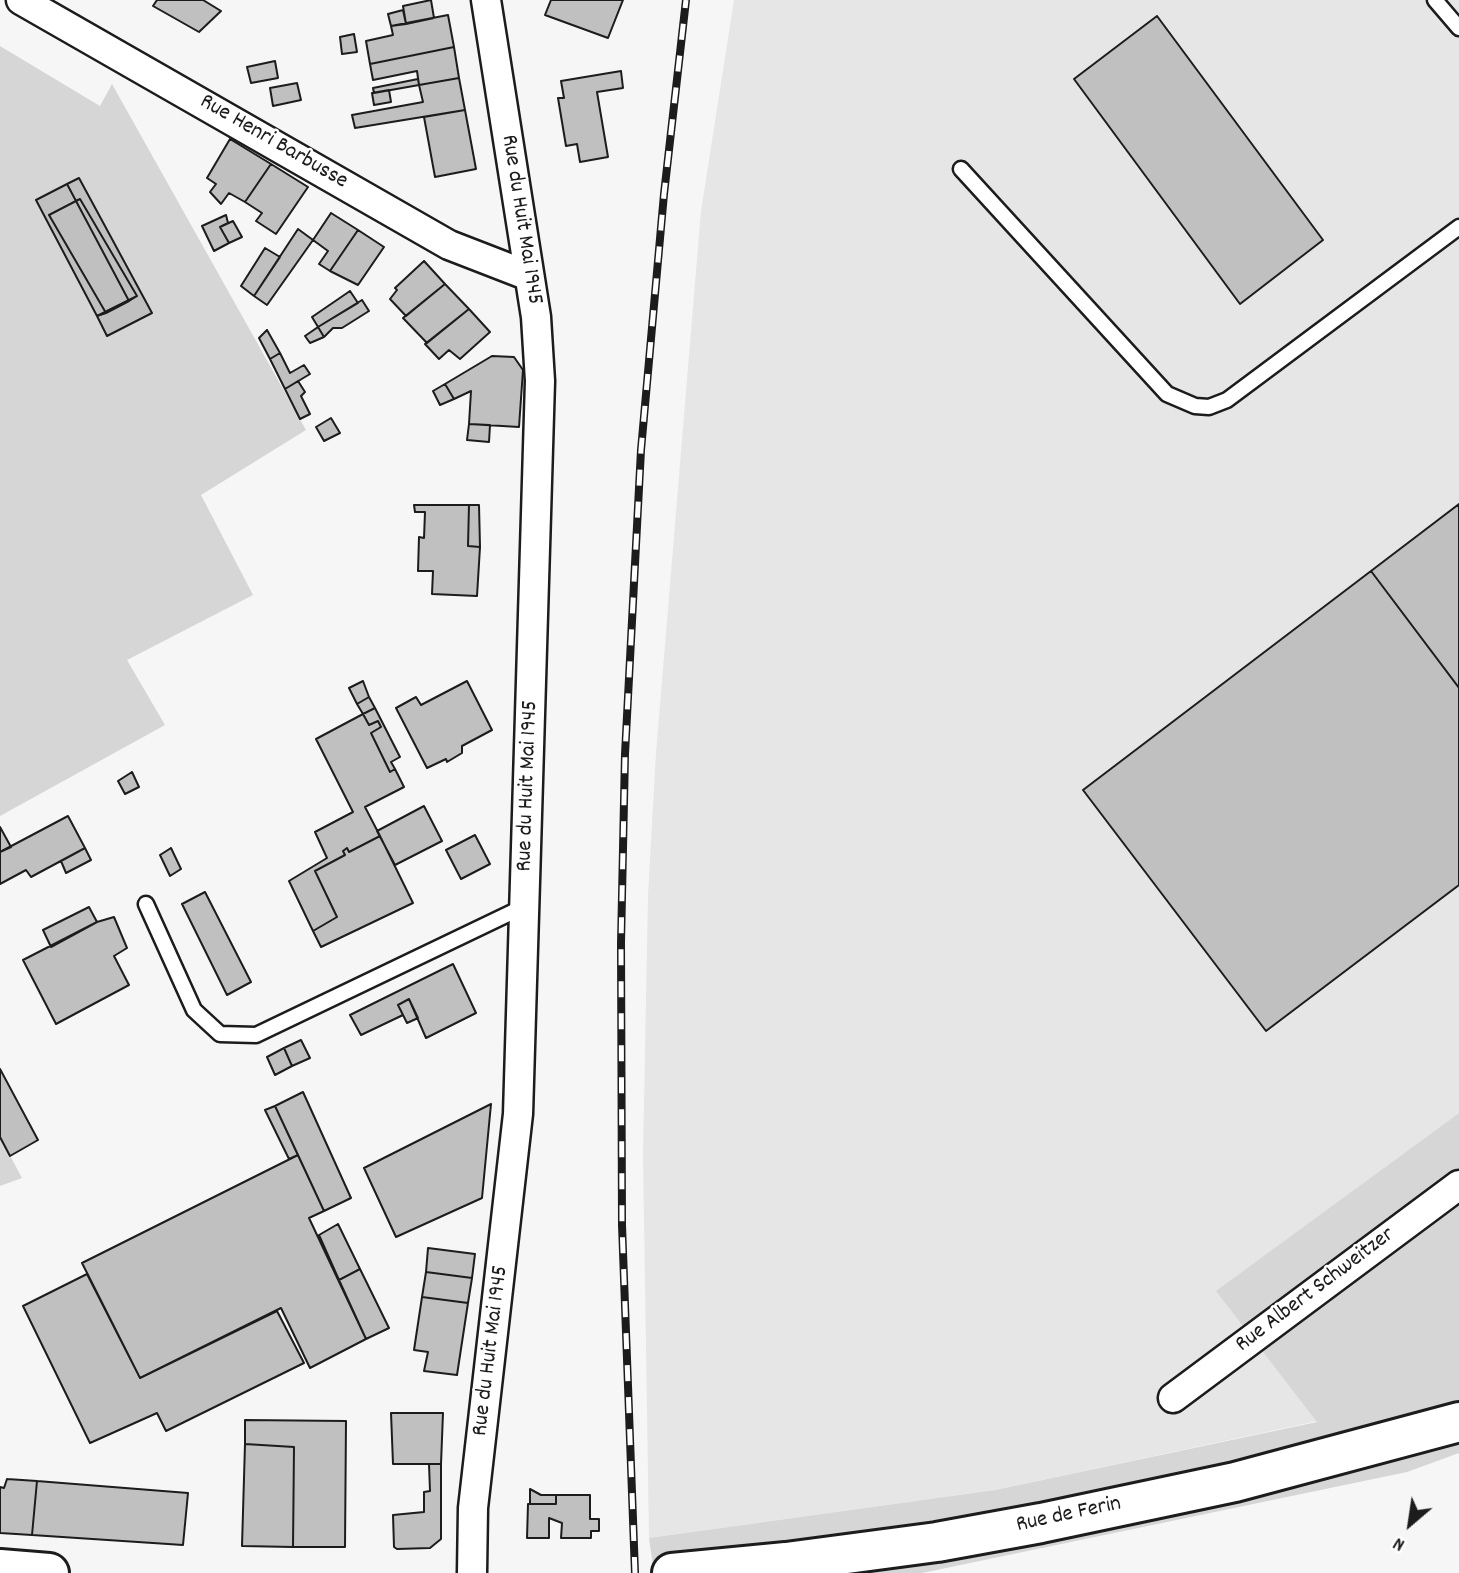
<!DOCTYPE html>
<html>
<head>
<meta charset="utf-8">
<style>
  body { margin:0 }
  #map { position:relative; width:1459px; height:1573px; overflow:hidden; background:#f6f6f6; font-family:Dekko,sans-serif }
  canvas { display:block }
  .north { position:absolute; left:1375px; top:1489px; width:70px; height:70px; -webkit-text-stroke:5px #fff; paint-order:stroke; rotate:209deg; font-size:19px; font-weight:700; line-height:28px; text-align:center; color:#1c1c1c }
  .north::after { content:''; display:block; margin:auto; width:24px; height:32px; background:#1c1c1c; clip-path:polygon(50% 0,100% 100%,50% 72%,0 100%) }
</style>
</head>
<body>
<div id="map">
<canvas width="1459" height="1573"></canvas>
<div class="north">N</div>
</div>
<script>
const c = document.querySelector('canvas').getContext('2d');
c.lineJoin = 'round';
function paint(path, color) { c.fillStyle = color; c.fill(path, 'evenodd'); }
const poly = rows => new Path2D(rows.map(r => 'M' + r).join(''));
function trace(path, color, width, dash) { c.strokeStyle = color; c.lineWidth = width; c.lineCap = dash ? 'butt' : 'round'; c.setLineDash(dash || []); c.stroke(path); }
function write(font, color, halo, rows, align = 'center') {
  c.font = font + ' Dekko,sans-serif'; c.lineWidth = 5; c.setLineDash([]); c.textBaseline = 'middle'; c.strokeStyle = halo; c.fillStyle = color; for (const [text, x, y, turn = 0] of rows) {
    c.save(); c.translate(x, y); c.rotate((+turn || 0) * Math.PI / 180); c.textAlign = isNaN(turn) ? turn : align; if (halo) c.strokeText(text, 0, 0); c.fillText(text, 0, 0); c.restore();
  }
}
const built = poly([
  [734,0,1459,0,1459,1113,1217,1291,1318,1421,995,1490,649,1538,643,1156,648,895,656,753,701,211]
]);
const green = poly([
  [0,46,100,106,112,84,306,430,201,495,253,595,127,660,165,725,0,816],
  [1459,1113,1459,1453,1407,1472,922,1573,654,1573,649,1538,995,1490,1317,1422,1216,1291],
  [0,1137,22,1178,0,1186]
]);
const building = poly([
  [157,0,203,0,221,11,199,32,153,6,157,0],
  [431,0,434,18,406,24,403,6,431,0],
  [551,0,623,0,608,38,545,15,551,0],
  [403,10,406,24,391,26,388,14,403,10],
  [448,15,454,47,370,64,366,41,393,35,391,26,448,15],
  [1157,16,1323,240,1240,304,1074,79,1157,16],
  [354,34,357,52,342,54,340,37,354,34],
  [454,47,459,78,419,85,417,71,373,80,370,64,454,47],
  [275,61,278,78,251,83,247,67,275,61],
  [621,71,623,88,597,92,608,157,580,162,577,144,566,146,558,98,564,98,561,81,621,71],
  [459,78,465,110,355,128,352,115,423,102,419,85,459,78],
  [418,79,419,85,374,93,373,88,418,79],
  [297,83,301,100,273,106,270,88,297,83],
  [389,90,391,102,374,105,372,93,389,90],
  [465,110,476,169,435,177,424,117,465,110],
  [230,139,271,164,245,202,229,193,221,204,210,192,216,184,207,178,230,139],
  [271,164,308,187,276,234,256,221,262,213,245,202,271,164],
  [79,178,152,313,107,336,97,316,137,296,80,199,76,201,67,184,79,178],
  [67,184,76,201,49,215,106,313,97,316,36,200,67,184],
  [80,199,137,296,129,301,76,201,80,199],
  [76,201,129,301,106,313,49,215,76,201],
  [331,213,358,230,330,271,319,264,328,251,313,240,331,213],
  [226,215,228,223,220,227,229,243,214,251,202,226,226,215],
  [233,221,242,237,229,243,220,227,233,221],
  [298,229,313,240,267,305,254,296,298,229],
  [358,230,384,247,358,285,330,271,358,230],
  [265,248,280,257,254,296,241,286,265,248],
  [424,261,445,284,406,316,390,299,397,290,395,288,424,261],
  [445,284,469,309,427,343,403,318,445,284],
  [350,291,358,303,318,327,312,317,350,291],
  [362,300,369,311,342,328,333,328,324,337,318,327,362,300],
  [469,309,490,332,460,359,449,350,439,359,425,344,469,309],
  [318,327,324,337,310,343,305,336,318,327],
  [267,330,280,353,270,359,259,338,267,330],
  [280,353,290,373,304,365,310,374,285,389,270,359,280,353],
  [492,356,514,357,523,370,519,427,469,424,471,391,454,399,445,384,492,356],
  [298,381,305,392,301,396,310,414,300,419,285,389,298,381],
  [445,384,454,399,440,405,433,391,445,384],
  [331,418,340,433,324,441,316,427,331,418],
  [469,424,490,425,489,442,467,440,469,424],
  [1459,504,1459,688,1371,571,1459,504],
  [414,505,469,505,468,546,480,547,477,596,432,594,433,571,418,571,419,537,424,538,425,512,415,512,414,505],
  [469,505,479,505,480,547,468,546,469,505],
  [1371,571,1459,688,1459,885,1266,1031,1083,790,1371,571],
  [363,681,369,697,357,704,349,688,363,681],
  [467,681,492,730,462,746,462,753,447,762,446,759,427,768,396,708,416,697,421,705,467,681],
  [369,697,375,708,363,714,357,704,369,697],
  [375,708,400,757,391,762,395,769,390,772,371,733,381,727,378,721,369,725,363,714,375,708],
  [363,714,369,725,378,721,381,727,371,733,390,772,395,769,404,787,365,807,380,836,349,852,347,848,343,851,345,855,315,871,337,917,313,931,289,881,327,858,315,832,353,812,316,739,363,714],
  [132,772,139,787,125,794,118,781,132,772],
  [424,806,442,841,395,865,377,831,424,806],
  [68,816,85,848,31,877,26,870,0,884,0,852,68,816],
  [0,827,11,847,0,852,0,827],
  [475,835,490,864,461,879,446,850,475,835],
  [380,836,413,903,321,947,313,931,337,917,315,871,345,855,343,851,347,848,349,852,380,836],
  [85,848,91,860,66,873,61,861,85,848],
  [171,848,181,869,170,876,160,855,171,848],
  [205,892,251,982,227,995,182,904,205,892],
  [89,907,97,922,51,947,43,930,89,907],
  [114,917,127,948,114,956,129,985,56,1024,23,960,97,922,114,917],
  [453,964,476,1013,426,1038,409,999,398,1005,403,1015,361,1035,350,1015,453,964],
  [409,999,418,1018,407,1023,398,1005,409,999],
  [301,1040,310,1058,292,1066,284,1048,301,1040],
  [284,1048,292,1066,275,1075,267,1057,284,1048],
  [0,1069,38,1140,10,1156,0,1137,0,1069],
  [303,1092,351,1198,324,1211,275,1106,303,1092],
  [491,1104,482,1198,396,1237,364,1168,491,1104],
  [275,1106,298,1155,289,1159,265,1110,275,1106],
  [298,1155,324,1211,309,1218,366,1339,310,1368,281,1308,140,1378,82,1263,298,1155],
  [338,1224,360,1269,339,1280,319,1235,338,1224],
  [428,1248,475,1254,472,1278,426,1272,428,1248],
  [360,1269,389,1328,366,1339,339,1280,360,1269],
  [426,1272,472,1278,468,1303,422,1297,426,1272],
  [87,1274,140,1378,277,1311,304,1363,166,1431,157,1413,90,1443,23,1306,87,1274],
  [422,1297,468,1303,457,1375,424,1371,428,1352,414,1350,422,1297],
  [391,1413,443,1413,441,1464,393,1464,391,1413],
  [245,1420,346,1421,345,1547,293,1547,294,1447,245,1444,245,1420],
  [245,1444,294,1447,293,1547,242,1546,245,1444],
  [429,1464,441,1464,441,1539,430,1548,397,1549,394,1547,393,1515,424,1512,424,1492,430,1491,429,1464],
  [7,1479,37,1481,32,1535,0,1533,0,1487,4,1488,7,1479],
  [37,1481,188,1493,183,1545,32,1535,37,1481],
  [530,1489,541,1495,556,1495,556,1504,530,1504,530,1489],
  [556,1495,590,1495,590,1519,599,1519,599,1531,591,1531,591,1538,561,1538,562,1523,549,1518,549,1538,527,1538,528,1504,556,1504,556,1495]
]);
const lane = poly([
  [1435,0,1459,28],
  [961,169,1167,394,1195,406,1209,407,1227,400,1459,227],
  [146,904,194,1010,220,1034,256,1035,525,906]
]);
const street = poly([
  [21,0,449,245,529,276],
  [1173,1398,1459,1185],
  [472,1573,473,1508,518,1114,540,381,536,317,486,0]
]);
const secondary = poly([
  [0,1569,49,1573],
  [672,1573,786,1562,937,1542,1041,1523,1235,1482,1459,1422]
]);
const rail = poly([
  [635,1573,622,1225,621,943,625,754,641,450,664,194,686,0]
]);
const streetNames = [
  ["Rue Henri Barbusse",273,143,30],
  ["Rue du Huit Mai 1945",520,220,81],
  ["Rue du Huit Mai 1945",529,786,-88],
  ["Rue Albert Schweitzer",1316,1291,-37],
  ["Rue du Huit Mai 1945",492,1351,-83],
  ["Rue de Ferin",1069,1516,-12]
];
paint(built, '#e6e6e6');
paint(green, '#d6d6d6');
paint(building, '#c0c0c0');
trace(building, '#1c1c1c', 2);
trace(lane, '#1c1c1c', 19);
trace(street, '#1c1c1c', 33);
trace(secondary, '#1c1c1c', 44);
trace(lane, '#fff', 14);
trace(street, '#fff', 28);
trace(secondary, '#fff', 38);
trace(rail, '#1c1c1c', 8);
trace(rail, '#fff', 5, [16]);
write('23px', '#1c1c1c', '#fff', streetNames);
</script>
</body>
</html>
